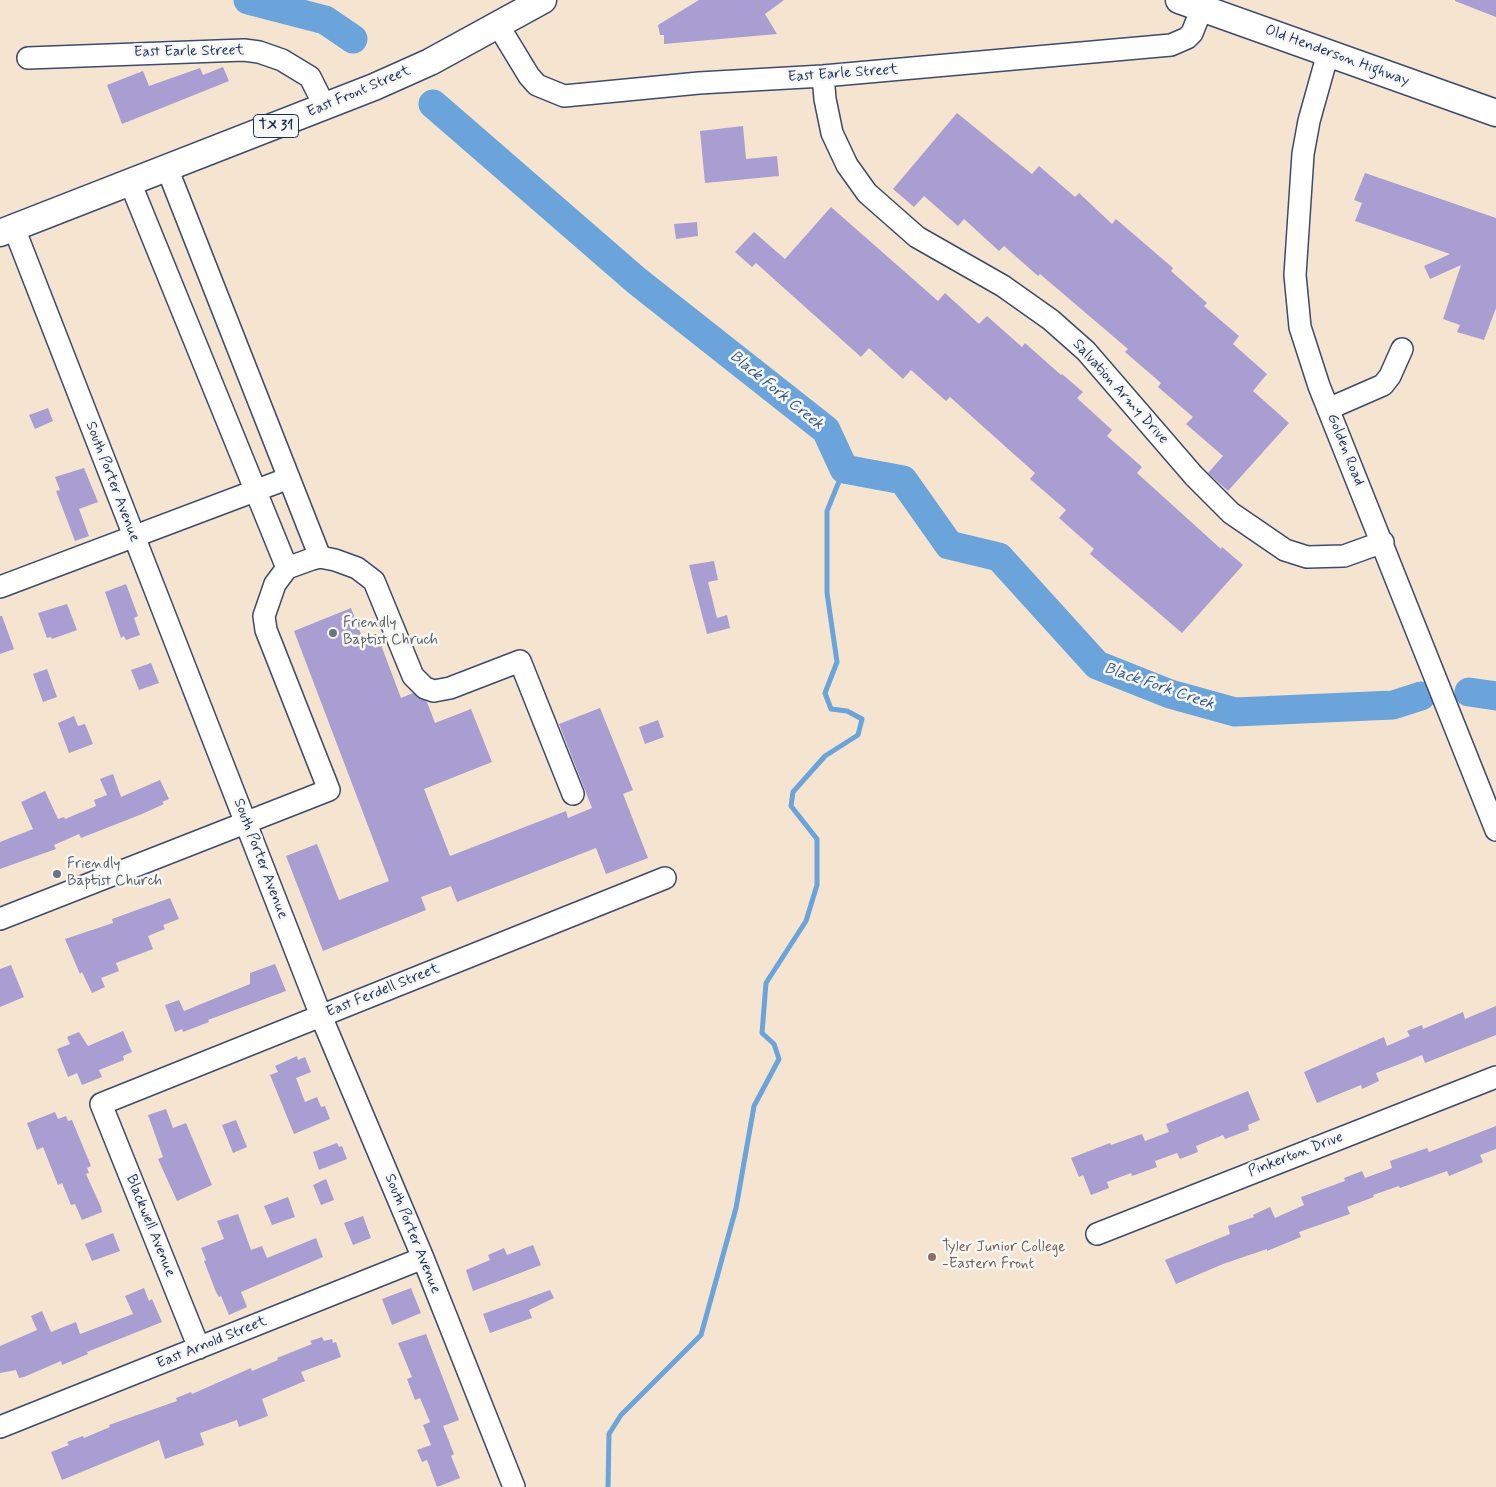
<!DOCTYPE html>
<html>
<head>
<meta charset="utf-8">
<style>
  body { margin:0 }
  canvas { display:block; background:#f5e4d0 }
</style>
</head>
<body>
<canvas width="1496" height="1487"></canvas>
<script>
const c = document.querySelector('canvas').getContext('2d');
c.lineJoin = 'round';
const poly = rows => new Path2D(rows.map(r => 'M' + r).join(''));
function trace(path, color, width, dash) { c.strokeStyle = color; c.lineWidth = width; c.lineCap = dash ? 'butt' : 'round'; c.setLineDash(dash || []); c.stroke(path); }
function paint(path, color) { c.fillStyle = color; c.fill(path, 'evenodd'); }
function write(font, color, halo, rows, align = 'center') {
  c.font = font + ' Mynerve,sans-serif'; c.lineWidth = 5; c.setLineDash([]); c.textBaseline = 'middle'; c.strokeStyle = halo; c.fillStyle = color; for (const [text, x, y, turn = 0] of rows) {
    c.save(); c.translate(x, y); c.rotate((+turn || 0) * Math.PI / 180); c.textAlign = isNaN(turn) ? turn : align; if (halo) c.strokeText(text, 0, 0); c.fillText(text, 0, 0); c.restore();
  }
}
const stream = poly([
  [608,1487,609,1434,621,1415,701,1335,736,1208,754,1106,779,1059,774,1044,762,1033,766,983,806,921,817,885,817,839,791,806,793,792,825,756,858,735,862,719,847,711,831,709,825,693,837,662,827,593,827,511,844,469]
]);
const river = poly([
  [248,0,325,20,353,39],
  [433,104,637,281,826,430,844,469,903,480,949,545,999,557,1097,665,1170,694,1235,712,1393,705,1421,696],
  [1469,692,1496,696]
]);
const building = poly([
  [699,0,784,0,765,14,777,34,664,44,664,35,660,35,658,25],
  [1455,0,1496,0,1496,17,1455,1],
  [223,67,229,81,122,124,107,85,143,71,149,86,200,68,203,75],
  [957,113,1032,174,1039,166,1075,197,1079,193,1112,224,1116,219,1173,268,1171,271,1207,303,1204,306,1239,336,1233,344,1267,374,1253,391,1289,423,1228,491,1208,473,1223,456,1186,424,1193,417,1158,387,1161,383,1125,352,1128,349,1040,274,1038,276,1004,246,999,251,964,219,958,226,924,196,914,207,893,189],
  [743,126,746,159,777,156,779,176,705,183,700,131],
  [1365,173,1496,218,1496,308,1484,340,1457,332,1460,325,1443,319,1461,265,1430,279,1424,266,1450,254,1355,221,1362,203,1354,200],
  [831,207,938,301,945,293,979,324,987,316,1022,347,1025,343,1061,375,1062,374,1083,392,1077,398,1112,430,1107,436,1142,467,1137,473,1221,549,1222,547,1243,565,1182,633,1090,554,1094,549,1059,518,1066,510,1030,479,1035,473,950,397,946,401,911,370,903,379,869,348,861,357,756,263,752,267,735,252,754,232,785,259],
  [697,222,698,236,676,239,674,224],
  [48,408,53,421,35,429,29,415],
  [84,468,98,502,79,509,89,536,75,541,56,491,60,490,55,477],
  [714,561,718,580,708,582,717,618,727,615,730,628,707,634,689,565],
  [126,584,138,616,134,618,140,635,126,640,124,636,121,638,105,592],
  [67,604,77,630,52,639,51,637,47,638,38,613],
  [351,608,364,642,378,637,401,698,413,693,427,702,435,723,471,709,492,762,424,789,450,856,566,811,568,818,592,808,559,724,600,708,633,790,623,794,648,858,606,874,596,848,457,902,451,886,421,897,426,910,323,951,286,856,317,844,339,900,389,881,294,631],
  [0,616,2,616,14,649,0,654],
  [151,663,159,683,139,690,131,670],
  [47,669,57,697,43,702,33,674],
  [74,716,78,726,85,724,93,744,69,753,58,723],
  [658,720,664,737,645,744,639,727],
  [113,774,121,797,160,780,169,799,162,802,164,804,142,814,81,838,79,834,54,845,56,849,0,869,0,842,33,829,21,802,45,791,58,819,64,817,65,819,96,806,94,800,107,795,100,779],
  [170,898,179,919,163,925,165,929,148,936,153,949,116,963,119,971,101,978,105,987,92,993,82,972,80,974,65,939,113,923,112,919],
  [275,964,286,991,208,1020,209,1022,183,1032,182,1029,175,1032,165,1005,179,1000,184,1011,250,984,250,973],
  [11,965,24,997,0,1007,0,969],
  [1496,1006,1496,1035,1425,1063,1422,1055,1405,1062,1376,1073,1379,1081,1362,1089,1361,1085,1317,1103,1304,1072,1384,1037,1387,1046,1410,1036,1407,1031,1422,1025,1423,1029,1463,1012,1465,1019],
  [123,1031,132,1052,123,1056,124,1060,99,1070,102,1077,82,1085,77,1073,68,1077,57,1049,70,1044,67,1037,79,1032,88,1046],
  [297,1056,298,1060,305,1057,311,1072,296,1078,305,1102,317,1097,321,1107,325,1106,330,1119,294,1134,270,1075,278,1072,275,1066],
  [1248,1091,1260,1120,1248,1125,1249,1130,1225,1139,1223,1135,1196,1146,1198,1152,1180,1159,1177,1153,1155,1161,1157,1167,1132,1176,1131,1173,1107,1182,1109,1188,1091,1195,1083,1175,1079,1177,1071,1158,1110,1143,1111,1145,1142,1134,1145,1141,1169,1132,1166,1124],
  [166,1109,173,1128,186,1123,212,1185,177,1201,158,1159,163,1157,148,1115],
  [55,1112,58,1119,66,1116,68,1121,72,1120,91,1166,87,1168,89,1173,86,1174,101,1207,102,1212,82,1220,75,1204,71,1205,62,1183,58,1185,43,1147,37,1150,27,1123],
  [236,1120,247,1147,233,1153,222,1125],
  [1496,1126,1496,1149,1480,1155,1483,1162,1449,1176,1447,1171,1400,1188,1399,1186,1373,1195,1374,1197,1347,1207,1350,1214,1299,1232,1301,1237,1267,1251,1267,1249,1223,1264,1176,1284,1165,1260,1230,1234,1228,1226,1254,1217,1253,1215,1270,1207,1275,1218,1304,1205,1301,1197,1345,1181,1344,1178,1362,1171,1365,1178,1392,1168,1390,1161,1427,1148,1429,1152],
  [337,1143,339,1147,342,1146,347,1159,319,1170,313,1152],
  [326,1179,334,1200,321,1205,313,1185],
  [288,1197,295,1217,272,1225,264,1206],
  [238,1214,251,1250,262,1246,267,1258,316,1238,323,1257,241,1292,247,1307,229,1315,221,1296,219,1297,216,1292,204,1261,206,1260,201,1248,224,1239,217,1221],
  [363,1216,371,1238,353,1245,344,1223],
  [113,1233,120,1251,92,1261,85,1244],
  [533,1245,541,1265,473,1291,466,1270,490,1260,488,1255,504,1248,507,1255],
  [144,1288,149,1301,152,1299,162,1322,87,1352,88,1354,62,1365,61,1361,24,1377,19,1378,16,1370,0,1373,0,1346,37,1330,31,1316,42,1311,51,1332,76,1322,80,1334,133,1314,125,1296],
  [411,1288,421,1313,392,1325,382,1299],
  [550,1290,554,1298,529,1310,532,1318,490,1333,483,1314],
  [426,1334,459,1420,443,1426,454,1454,451,1456,460,1478,437,1487,427,1460,422,1462,417,1450,431,1445,423,1425,430,1422,420,1398,415,1400,407,1379,412,1377,398,1343],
  [322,1337,324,1341,332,1339,333,1343,336,1342,341,1357,301,1372,305,1381,262,1399,268,1416,239,1427,237,1420,200,1433,204,1445,165,1459,159,1440,62,1480,51,1452,69,1445,67,1442,83,1436,84,1438,110,1427,109,1425,177,1401,176,1398,191,1392,192,1394,251,1368,252,1371,278,1360,277,1358,312,1344,310,1341]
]);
const minor = poly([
  [498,25,529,76,537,85,564,96,699,83,823,76,1171,45,1187,38,1192,33,1202,8],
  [1328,53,1309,121,1303,154,1295,275,1300,327,1319,386,1496,830],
  [28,58,244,50,259,52,282,60,310,77,325,107],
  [823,76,825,99,832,133,847,165,867,193,917,237,1003,286,1051,320,1086,351,1194,476,1231,513,1285,550,1307,557,1344,556,1383,542],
  [167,168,320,557],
  [130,182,287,568],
  [14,228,321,1016,423,1258,514,1487],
  [1328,409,1383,385,1390,376,1402,349],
  [0,587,289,478],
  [0,919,329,790,266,630,264,616,275,584,287,568,312,559,320,557,335,560,357,568,374,581,413,676,425,688,434,691,450,688,520,661,573,794],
  [1097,1234,1496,1077],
  [199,1348,101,1104,665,878],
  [0,1427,423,1258]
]);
const major = poly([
  [1179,0,1496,113],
  [0,233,374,87,430,62,543,0]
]);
const markers = [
  [333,633,5,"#6b7280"],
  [57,874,5,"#6b7280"],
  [932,1257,5,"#8d6e63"]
];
const shields = [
  [276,126,45]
];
const shieldNames = [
  ["TX 31",276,126]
];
const streetNames = [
  ["East Earle Street",189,52,-1],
  ["Old Henderson Highway",1337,56,20],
  ["East Earle Street",843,74,-4],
  ["East Front Street",359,92,-23],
  ["Salvation Army Drive",1120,392,48],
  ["Golden Road",1345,450,68],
  ["South Porter Avenue",112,482,69],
  ["South Porter Avenue",260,859,69],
  ["East Ferdell Street",383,991,-22],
  ["Pinkerton Drive",1296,1155,-21],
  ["Blackwell Avenue",150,1226,68],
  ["South Porter Avenue",412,1234,68],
  ["East Arnold Street",212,1343,-22]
];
const worshipNames = [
  ["Friendly",343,624],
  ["Baptist Chruch",343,641],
  ["Friendly",67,865],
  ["Baptist Church",67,882]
];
const educationNames = [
  ["Tyler Junior College",942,1248],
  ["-Eastern Front",942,1265]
];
const waterNames = [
  ["Black Fork Creek",776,391,39],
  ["Black Fork Creek",1159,687,19]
];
trace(stream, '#6aa4da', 5);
trace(river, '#6aa4da', 29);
paint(building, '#a99ed1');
trace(minor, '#3c4a6f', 24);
trace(major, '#3c4a6f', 29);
trace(minor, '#fff', 21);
trace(major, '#fff', 26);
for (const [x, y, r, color] of markers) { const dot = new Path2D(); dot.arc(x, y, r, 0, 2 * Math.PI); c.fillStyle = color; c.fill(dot); trace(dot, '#f6f6f2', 2); }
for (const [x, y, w] of shields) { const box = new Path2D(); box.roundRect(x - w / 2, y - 11.5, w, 23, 4); c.fillStyle = '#f6f6f2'; c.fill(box); trace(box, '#1b2f5e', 1); }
write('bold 14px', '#1b2f5e', null, shieldNames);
write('15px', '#1b2f5e', '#f6f6f2', streetNames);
write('15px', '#5b616d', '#f6f6f2', worshipNames, 'left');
write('15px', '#785e54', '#f6f6f2', educationNames, 'left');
write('italic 16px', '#375889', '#f6f6f2', waterNames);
</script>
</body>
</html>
